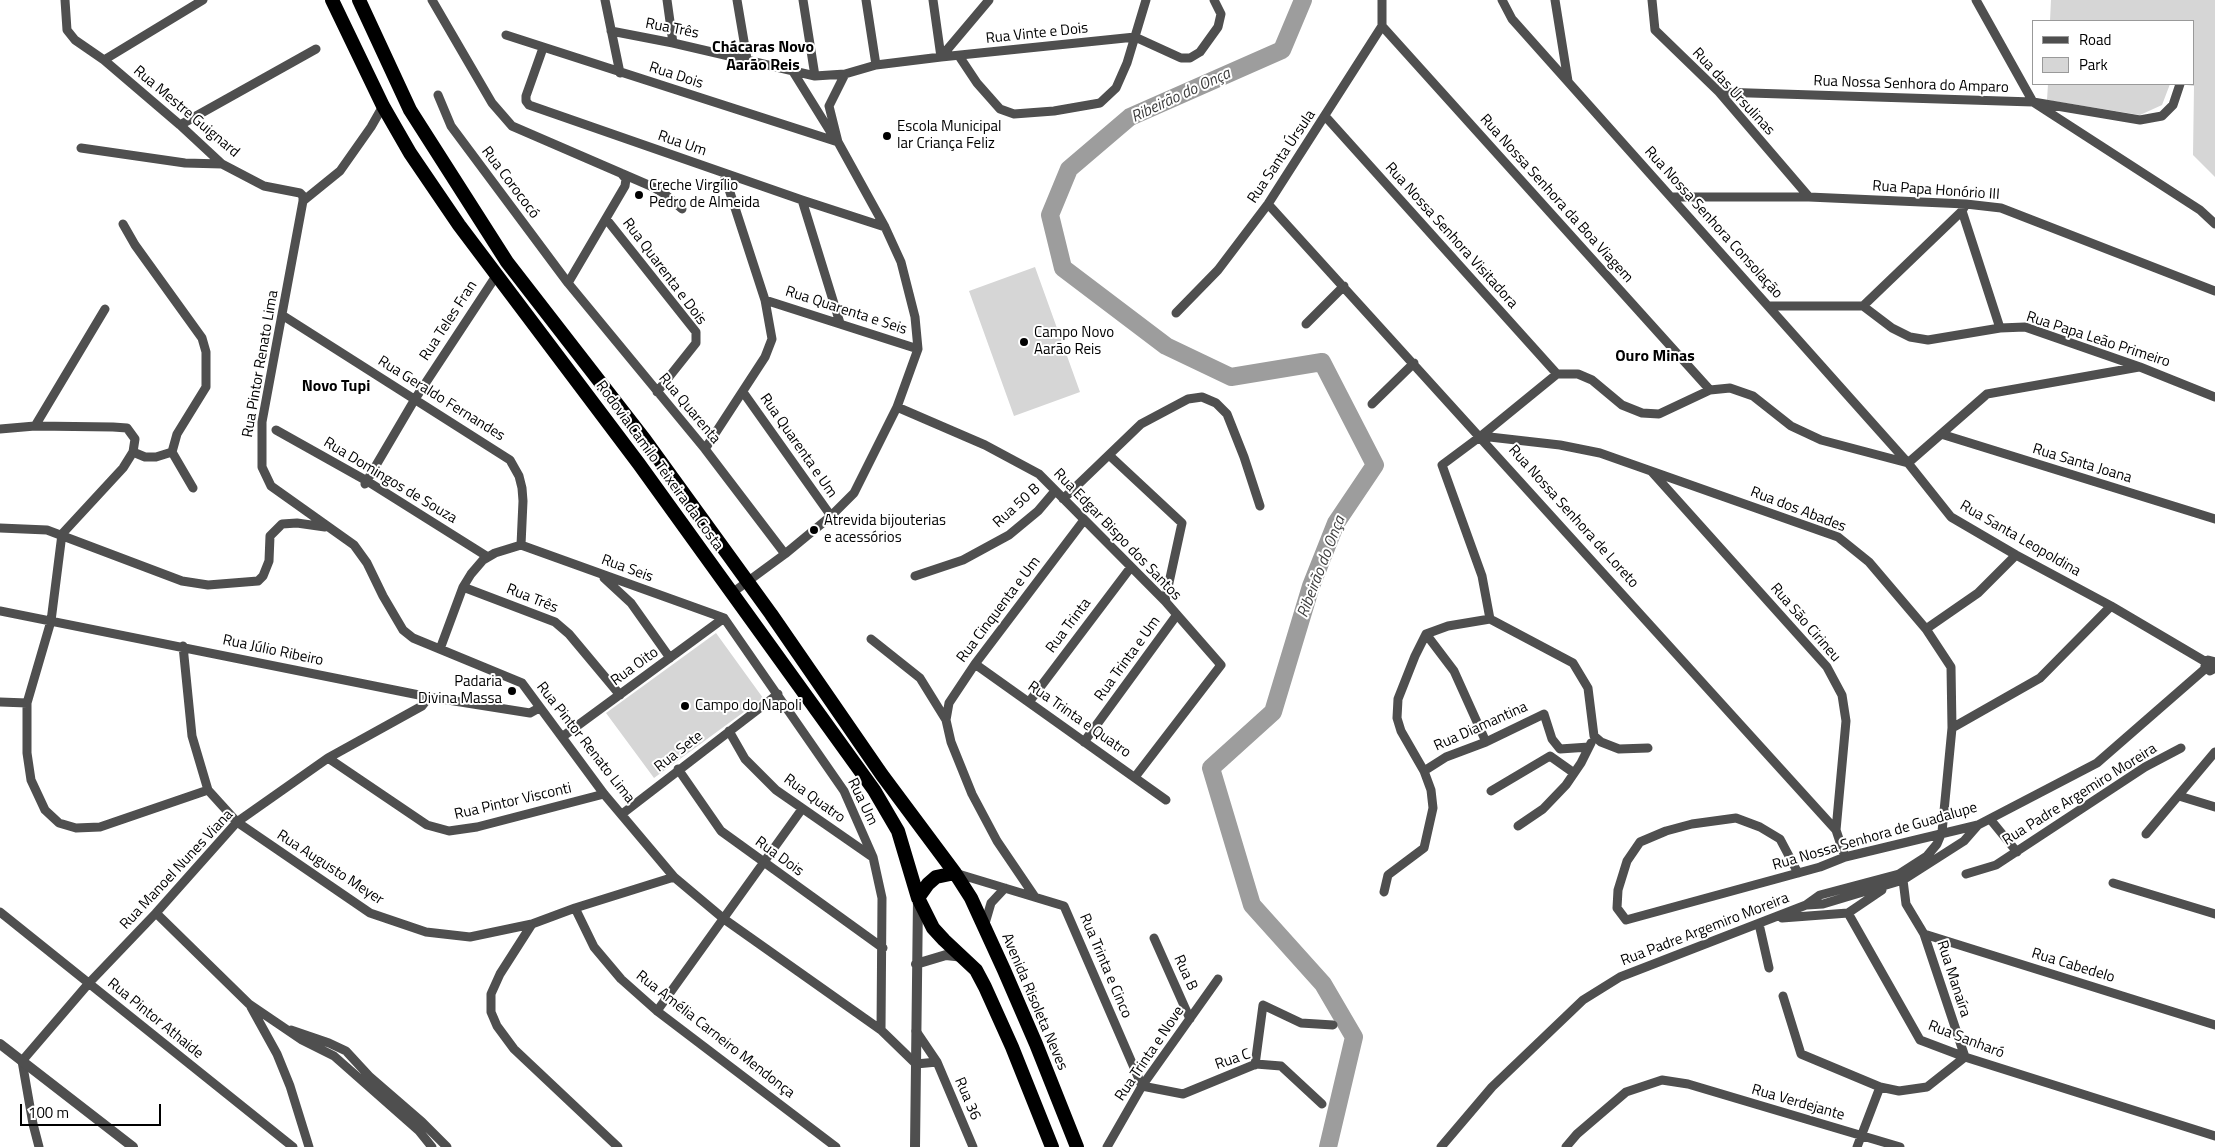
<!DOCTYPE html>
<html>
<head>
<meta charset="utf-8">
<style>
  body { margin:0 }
  #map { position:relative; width:2215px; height:1147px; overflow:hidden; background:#fff; font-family:"Titillium Web",sans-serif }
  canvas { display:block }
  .legend { position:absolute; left:2032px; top:20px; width:162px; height:65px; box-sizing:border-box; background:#fff; border:1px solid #999; margin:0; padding:6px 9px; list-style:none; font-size:15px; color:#000 }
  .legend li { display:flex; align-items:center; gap:10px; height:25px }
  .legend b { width:25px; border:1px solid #999 }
  .scale { position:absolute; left:20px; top:1104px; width:141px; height:22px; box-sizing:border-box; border:2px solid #000; border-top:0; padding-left:6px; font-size:15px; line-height:18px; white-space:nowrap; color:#000; -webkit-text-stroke:4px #fff; paint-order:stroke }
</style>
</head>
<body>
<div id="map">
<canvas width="2215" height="1147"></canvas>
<ul class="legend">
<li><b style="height:6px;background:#4f4f4f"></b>Road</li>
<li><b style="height:14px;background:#d6d6d6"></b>Park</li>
</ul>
<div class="scale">100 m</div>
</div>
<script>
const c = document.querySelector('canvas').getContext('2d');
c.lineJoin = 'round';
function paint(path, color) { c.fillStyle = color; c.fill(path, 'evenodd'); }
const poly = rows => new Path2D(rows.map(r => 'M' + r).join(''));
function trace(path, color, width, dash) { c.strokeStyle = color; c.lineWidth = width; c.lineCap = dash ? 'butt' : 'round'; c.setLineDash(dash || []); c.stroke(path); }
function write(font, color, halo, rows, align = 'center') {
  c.font = font + ' "Titillium Web",sans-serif'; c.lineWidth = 4; c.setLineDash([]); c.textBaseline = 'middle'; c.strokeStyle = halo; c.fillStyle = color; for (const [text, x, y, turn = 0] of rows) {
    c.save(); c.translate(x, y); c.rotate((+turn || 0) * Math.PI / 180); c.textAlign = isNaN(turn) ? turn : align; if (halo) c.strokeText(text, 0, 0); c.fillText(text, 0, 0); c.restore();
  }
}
const green = poly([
  [2051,0,2215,0,2215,177,2193,155,2194,86,2179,84,2194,84,2194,21,2050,21],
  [2048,84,2170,84,2162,105,2140,115,2047,100],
  [1035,267,1080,392,1014,416,969,291],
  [716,633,763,698,654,778,606,713]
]);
const river = poly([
  [1303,0,1282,50,1130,117,1069,169,1050,215,1063,268,1166,346,1231,377,1322,362,1375,465,1336,523,1311,586,1273,712,1211,768,1252,905,1323,984,1354,1037,1328,1147]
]);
const minor = poly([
  [65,0,67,30,75,40,104,60,180,125,222,164,264,186,300,193,303,196,303,201,340,171,371,127,383,106],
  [432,0,492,103,512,126,653,187,665,194,682,209],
  [605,0,620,73],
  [667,0,673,43],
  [737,0,747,59],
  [803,0,815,76],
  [866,0,876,65],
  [933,0,941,57],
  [1502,0,1512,19,1908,463,1951,517,2016,555,2111,606,2206,662],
  [1555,0,1568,81],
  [1652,0,1655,30,1719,92,1809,197],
  [1976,0,2033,102,2140,120,2162,116,2173,105,2180,84],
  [1382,26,1710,390],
  [611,31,673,43,815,76,845,74,876,65,941,57,1135,37,1181,58,1190,58,1200,52,1218,27,1221,14,1214,0],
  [506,35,838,142],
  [543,48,526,96,526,101,529,105,802,200,885,227],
  [959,56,977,83,1000,109,1014,114,1054,111,1100,103,1116,88,1127,63,1146,0],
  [941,57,989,0],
  [104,60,203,0],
  [792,70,833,136],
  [1719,92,2033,102,2200,210,2215,224],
  [438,95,451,126,568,283,705,449,785,554],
  [1325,116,1557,374],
  [180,125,316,49],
  [81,148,185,163,222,164],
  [1671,197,1809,197,1966,204,2001,208,2215,291],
  [802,200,840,323],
  [303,201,262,422,262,467,271,486,354,545,367,563,383,596,403,630,413,638,522,683,604,794,674,877,724,919,881,1030,916,1064,937,1062],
  [1268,204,1836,830,1845,857],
  [1962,211,2000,328],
  [607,220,696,332,696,343,657,392],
  [123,224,135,245,202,338,206,352,206,387,177,434,172,452,193,488],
  [568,283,625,186,626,179,621,173],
  [765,300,918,349],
  [1769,306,1863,306,1892,328,1910,337,1928,340,2000,328,2025,327,2140,367,2215,397],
  [1863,306,1962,211,1966,204],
  [1176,313,1218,270,1268,204,1382,26,1382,0],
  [282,315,510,460,519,476,522,488,523,501,521,545],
  [1306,324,1344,286],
  [743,392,831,516],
  [1372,404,1414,363],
  [897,407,985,445,1039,474,1165,601,1221,665,1135,777],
  [35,426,105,309],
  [0,429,35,426,113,427,127,428,135,439,133,452,123,468,62,534,51,621,27,703,27,753,31,780,45,810,59,823,76,828,100,827,208,790],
  [276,430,367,481,488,557],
  [1941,434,2215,519],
  [705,449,765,357,772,339,765,300,724,174],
  [133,452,145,457,156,457,172,452],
  [1109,455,1182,523,1165,601],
  [1908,463,1987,394,2139,367],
  [1652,472,1827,667,1842,695,1846,721,1836,830],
  [365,484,415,399,496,276],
  [1063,499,1141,424,1188,399,1202,397,1216,403,1227,414,1244,457,1260,506],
  [0,528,47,530,182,581,208,585,258,581,263,576,269,561,270,536,282,524,297,523,325,527],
  [521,545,724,618],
  [915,576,963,560,1009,535,1038,511,1055,491],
  [604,578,631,603,670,658],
  [463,587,555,622,569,634,620,695],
  [732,593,785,554,831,516,854,493,897,407,918,349,915,317,901,262,885,227,838,142,829,106,845,74],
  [0,611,429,697,530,713,539,708],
  [724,618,844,791,873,857,882,898,881,1030],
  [1490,619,1482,576,1442,465,1481,436,1557,374,1578,374,1592,380,1622,405,1642,413,1659,414,1710,390,1730,388,1753,396,1791,426,1821,440,1908,463],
  [1490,619,1573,663,1588,688,1594,736,1601,742,1619,749,1648,748],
  [1926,629,1978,593,2016,555],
  [1426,634,1454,671,1486,742],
  [871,639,920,678,946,720],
  [183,646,192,736,208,790,237,822,370,913,426,932,470,937,532,924,575,908,674,877],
  [440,649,463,587,471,574,483,560,495,553,521,545],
  [2215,662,2208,660,2205,666,2210,671,2215,668],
  [975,664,1166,800],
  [0,702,27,703],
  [1029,702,1131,567],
  [1952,728,2040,678,2111,606],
  [729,731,745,759,776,790,871,856],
  [562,737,724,618],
  [1084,742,1176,616],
  [328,758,427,825,449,831,477,827,604,794],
  [678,769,721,831,883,948],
  [1424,771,1446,757,1486,742,1544,714,1552,739,1560,749,1589,747],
  [1491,791,1550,756,1574,773],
  [2179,796,2215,807],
  [622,814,778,694],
  [1990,819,2017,852],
  [1518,826,1543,809,1566,785,1581,763,1591,743],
  [2146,834,2215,752],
  [955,873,1064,906,1142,1086,1183,1094,1256,1064,1281,1066,1322,1104],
  [1798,873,1780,839,1760,827,1736,818,1692,824,1666,831,1640,842,1627,861,1618,890,1617,908,1626,920,1820,867,1845,857,1978,825,2097,763,2206,668],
  [1966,874,1996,865,2145,767,2181,748],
  [2113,883,2215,914],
  [1384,892,1388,875,1424,848,1433,808,1431,790,1424,771,1401,731,1397,718,1398,699,1415,656,1426,634,1448,626,1490,619],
  [1035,897,997,841,972,794,951,742,946,720,949,703,975,664,1084,520],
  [1807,905,1823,904,1903,880,1964,841,1978,825],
  [575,908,594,947,621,979,657,1011,836,1147],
  [0,912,293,1147],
  [156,913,249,1004,302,1040,334,1056,419,1131,432,1147],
  [1848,913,1920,1040,1965,1057,2215,1136],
  [1782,918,1848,913,1882,890],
  [532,924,500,974,491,994,491,1012,497,1026,514,1049,618,1147],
  [1759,924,1769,968],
  [984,927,991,903,1005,888],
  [1924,934,2215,1025],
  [1154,938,1190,1019],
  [1783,996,1801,1054,1880,1087,1899,1091,1927,1087,1965,1057,1924,934,1906,904,1903,880],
  [251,1007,277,1054,290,1086,309,1147],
  [657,1011,802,809],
  [291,1030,329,1043,346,1051,370,1077,422,1122,447,1147],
  [916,1031,937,1062,973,1147],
  [1255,1065,1263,1005,1301,1023,1333,1025],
  [39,1147,33,1124,22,1061,89,983,156,913,237,822,328,758,422,706,429,697],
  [1107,1147,1142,1086,1218,979],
  [1441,1147,1492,1087,1583,1000,1620,977,1806,905,1820,895,1899,874,1927,856,1937,844,1942,832,1952,728,1951,667,1926,629,1869,562,1838,537,1600,453,1560,445,1481,436],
  [1566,1147,1577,1134,1626,1092,1662,1080,1688,1084,1900,1147],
  [1857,1147,1880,1087]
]);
const tertiary = poly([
  [916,964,946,955,964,957],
  [0,1044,133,1147],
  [915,1147,918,899]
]);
const trunk = poly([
  [332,0,383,106,410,153,459,225,639,464,874,790,898,831,918,898,933,928,944,940,976,970,985,987,1012,1047,1052,1147],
  [359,0,410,110,507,262,645,440,771,614,882,775,955,873,971,898,1004,970,1036,1044,1077,1147],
  [918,898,928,884,936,877,955,873]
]);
const markers = [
  [887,136,5,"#000"],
  [639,195,5,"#000"],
  [1024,342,5,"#000"],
  [814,530,5,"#000"],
  [512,691,5,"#000"],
  [685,706,5,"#000"]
];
const streetNames = [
  ["Rua Três",672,29,11],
  ["Rua Vinte e Dois",1037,34,-6],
  ["Rua Dois",676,76,18],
  ["Rua Nossa Senhora do Amparo",1911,85,2],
  ["Rua das Ursulinas",1733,92,47],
  ["Rua Mestre Guignard",186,112,40],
  ["Rua Um",682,144,19],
  ["Rua Santa Úrsula",1282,157,-56],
  ["Rua Corococó",510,183,53],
  ["Rua Papa Honório III",1936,191,4],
  ["Rua Nossa Senhora da Boa Viagem",1556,199,48],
  ["Rua Nossa Senhora Consolação",1713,223,48],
  ["Rua Nossa Senhora Visitadora",1451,236,48],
  ["Rua Quarenta e Dois",664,272,53],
  ["Rua Quarenta e Seis",846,311,18],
  ["Rua Teles Fran",449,321,-57],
  ["Rua Papa Leão Primeiro",2098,340,18],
  ["Rua Pintor Renato Lima",261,364,-80],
  ["Rua Geraldo Fernandes",441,399,32],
  ["Rua Quarenta",689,409,50],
  ["Rua Quarenta e Um",798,446,55],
  ["Rua Santa Joana",2082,464,17],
  ["Rodovia Camilo Teixeira da Costa",659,466,54],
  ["Rua Domingos de Souza",390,481,31],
  ["Rua 50 B",1017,506,-42],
  ["Rua dos Abades",1798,510,21],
  ["Rua Nossa Senhora de Loreto",1573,517,48],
  ["Rua Edgar Bispo dos Santos",1117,535,46],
  ["Rua Santa Leopoldina",2020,539,30],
  ["Rua Seis",627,569,20],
  ["Rua Três",532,599,22],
  ["Rua Cinquenta e Um",999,610,-53],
  ["Rua São Cirineu",1805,623,49],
  ["Rua Trinta",1069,626,-53],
  ["Rua Júlio Ribeiro",273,651,12],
  ["Rua Trinta e Um",1128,659,-54],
  ["Rua Oito",635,667,-36],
  ["Rua Trinta e Quatro",1079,720,35],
  ["Rua Diamantina",1481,727,-24],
  ["Rua Pintor Renato Lima",585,743,52],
  ["Rua Sete",679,752,-38],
  ["Rua Padre Argemiro Moreira",2080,795,-32],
  ["Rua Quatro",814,799,36],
  ["Rua Pintor Visconti",513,802,-13],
  ["Rua Um",862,802,64],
  ["Rua Nossa Senhora de Guadalupe",1875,837,-16],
  ["Rua Dois",779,857,36],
  ["Rua Augusto Meyer",330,868,33],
  ["Rua Manoel Nunes Viana",177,870,-47],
  ["Rua Padre Argemiro Moreira",1705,930,-21],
  ["Rua Trinta e Cinco",1105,966,67],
  ["Rua Cabedelo",2073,966,17],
  ["Rua B",1185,973,66],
  ["Rua Manaíra",1953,979,72],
  ["Avenida Risoleta Neves",1034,1002,67],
  ["Rua Pintor Athaide",155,1019,39],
  ["Rua Amélia Carneiro Mendonça",715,1035,38],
  ["Rua Sanharó",1966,1040,21],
  ["Rua Trinta e Nove",1150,1054,-56],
  ["Rua C",1233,1060,-19],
  ["Rua 36",967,1099,67],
  ["Rua Verdejante",1798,1103,16]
];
const poiNames = [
  ["Escola Municipal",897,127],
  ["lar Criança Feliz",897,144],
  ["Creche Virgílio",649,186],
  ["Pedro de Almeida",649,203],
  ["Campo Novo",1034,333],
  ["Aarão Reis",1034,350],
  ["Atrevida bijouterias",824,521],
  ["e acessórios",824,538],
  ["Padaria",502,682,"right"],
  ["Divina Massa",502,699,"right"],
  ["Campo do Napoli",695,706]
];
const neighbourhoodNames = [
  ["Chácaras Novo",763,48],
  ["Aarão Reis",763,66],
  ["Ouro Minas",1655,357],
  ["Novo Tupi",336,387]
];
const waterNames = [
  ["Ribeirão do Onça",1181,96,-25],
  ["Ribeirão do Onça",1322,567,-69]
];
paint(green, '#d6d6d6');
trace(river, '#9d9d9d', 18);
trace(minor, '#4f4f4f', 9);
trace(tertiary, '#4f4f4f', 10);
trace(trunk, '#000', 14);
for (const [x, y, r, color] of markers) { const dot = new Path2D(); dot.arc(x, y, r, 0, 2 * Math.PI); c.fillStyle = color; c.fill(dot); trace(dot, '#fff', 2); }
write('15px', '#000', '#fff', streetNames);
write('15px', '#000', '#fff', poiNames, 'left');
write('bold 16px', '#000', '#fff', neighbourhoodNames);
write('italic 16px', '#3e3e3e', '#fff', waterNames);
</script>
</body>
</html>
